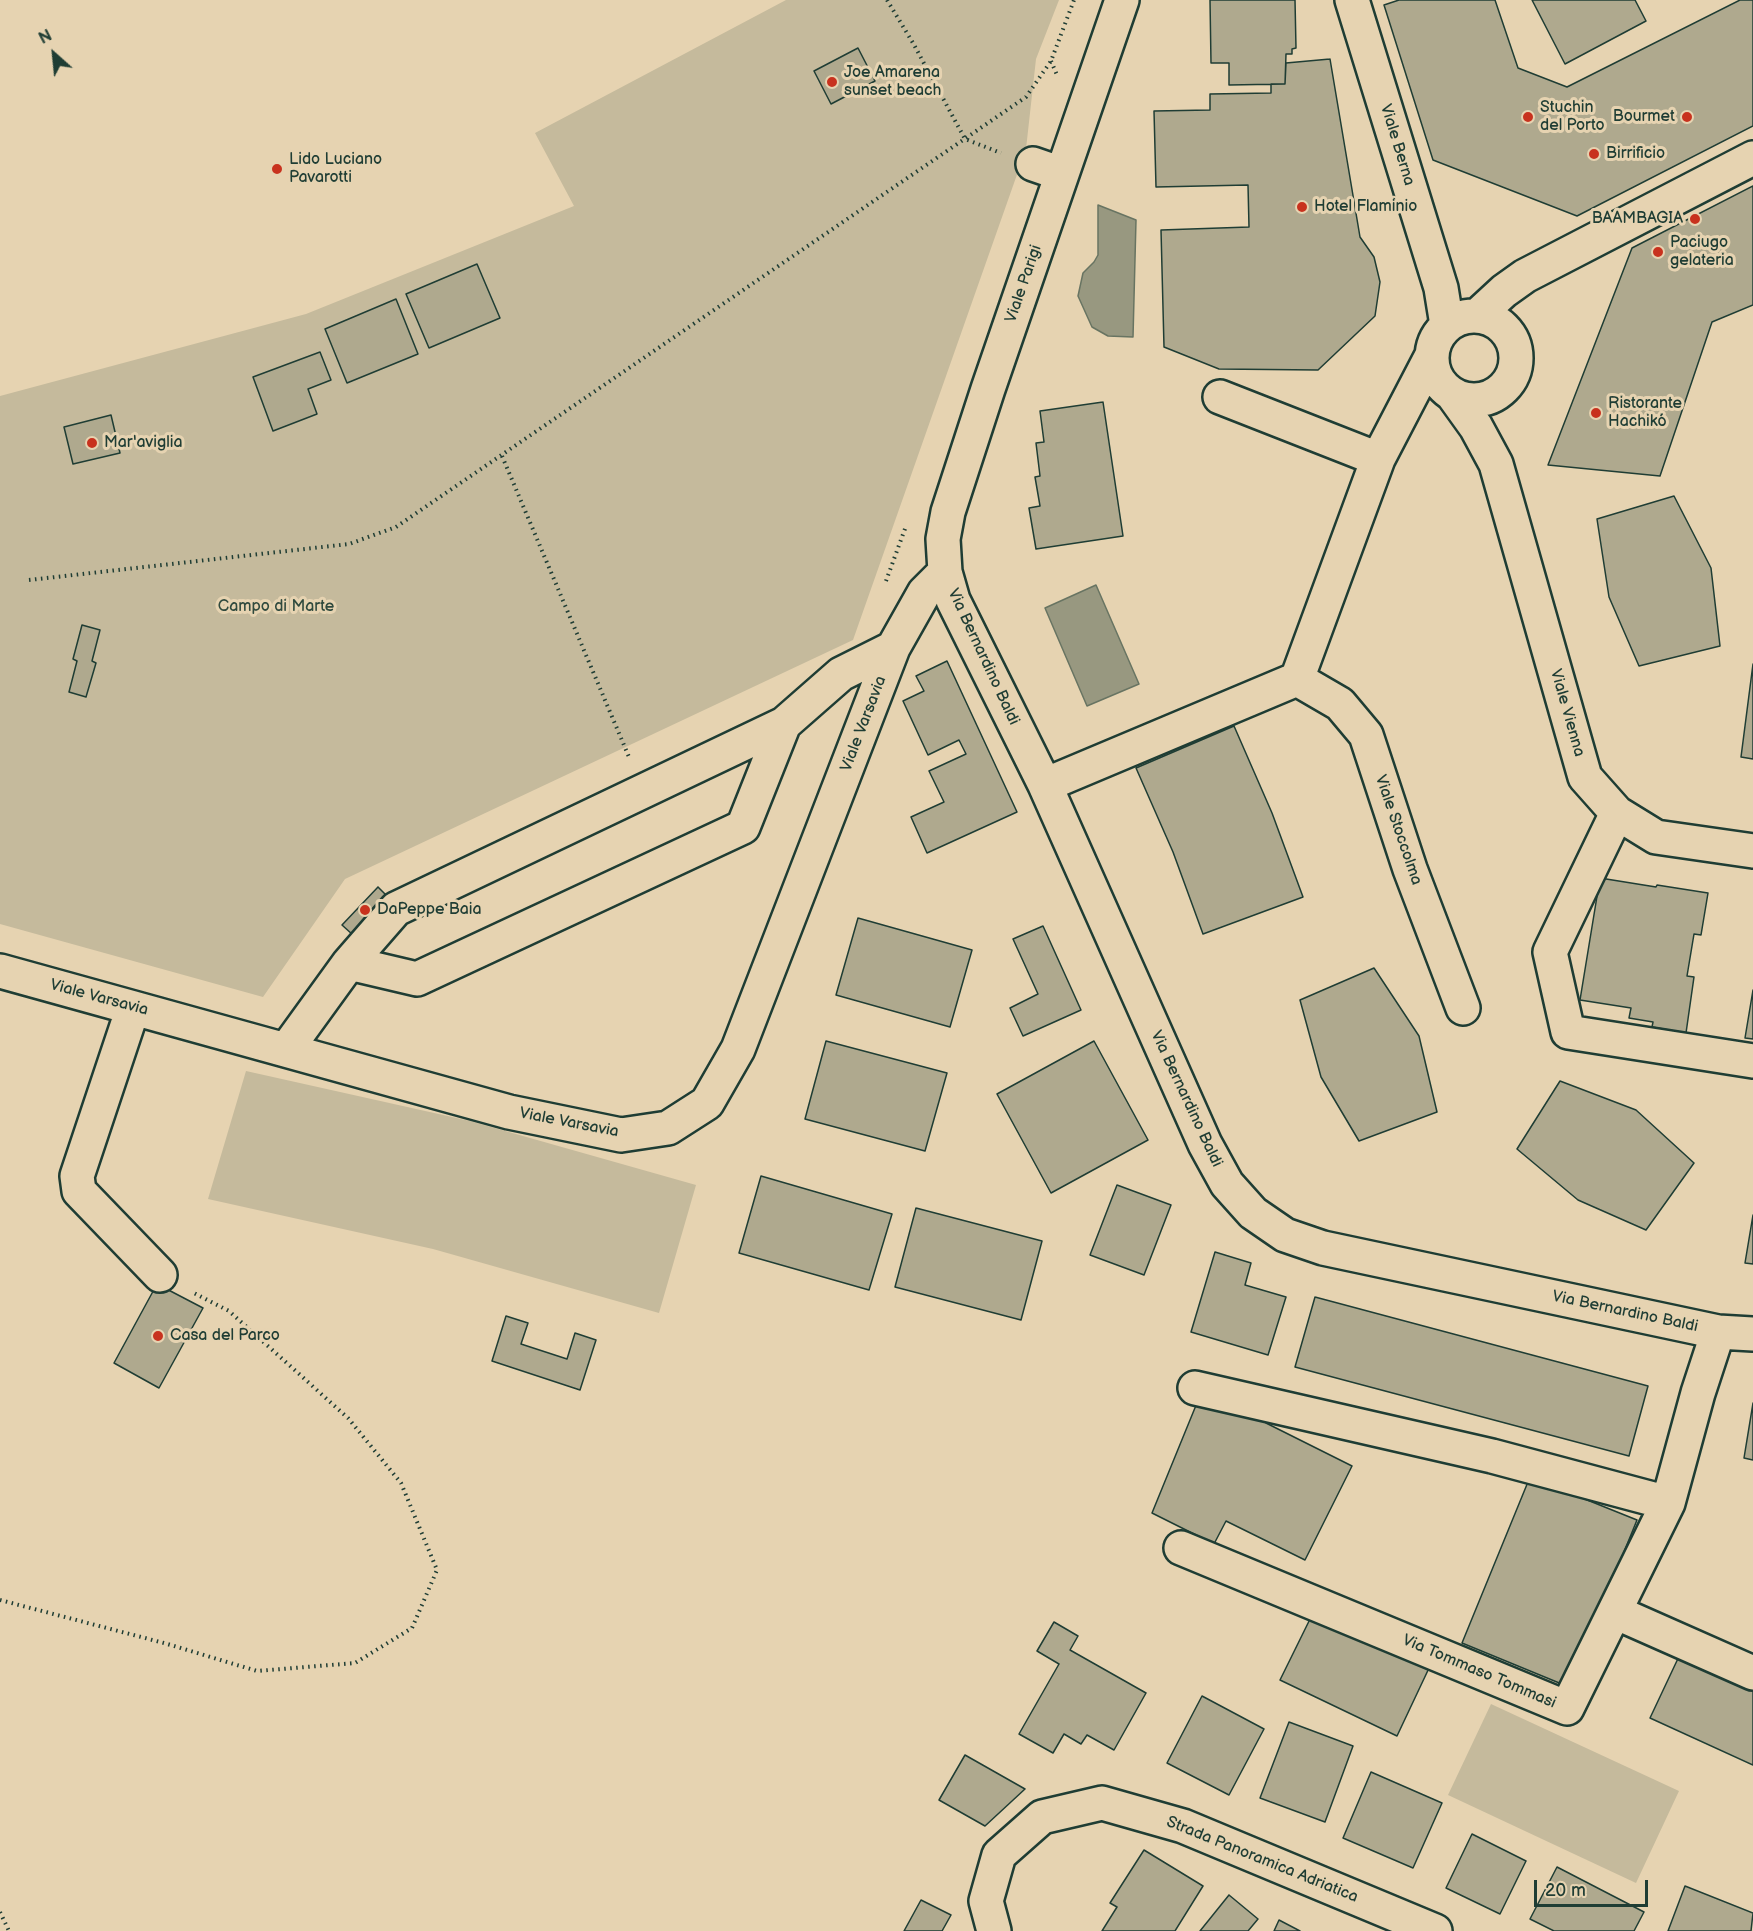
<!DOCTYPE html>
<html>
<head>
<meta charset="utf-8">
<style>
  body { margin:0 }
  #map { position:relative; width:1753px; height:1931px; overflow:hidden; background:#e6d3b1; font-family:"Balsamiq Sans",sans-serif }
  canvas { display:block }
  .north { position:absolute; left:24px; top:24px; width:60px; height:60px; -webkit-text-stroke:4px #e6d3b1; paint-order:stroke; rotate:333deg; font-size:16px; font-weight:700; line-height:24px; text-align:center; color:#1f3d34 }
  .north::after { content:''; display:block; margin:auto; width:21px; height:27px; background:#1f3d34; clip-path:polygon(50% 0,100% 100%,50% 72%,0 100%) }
  .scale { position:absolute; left:1534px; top:1880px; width:114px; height:27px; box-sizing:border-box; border:3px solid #1f3d34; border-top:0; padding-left:8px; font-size:18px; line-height:21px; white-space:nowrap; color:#1f3d34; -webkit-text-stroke:4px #e6d3b1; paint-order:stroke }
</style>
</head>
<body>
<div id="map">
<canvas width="1753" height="1931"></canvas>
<div class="north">N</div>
<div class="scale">20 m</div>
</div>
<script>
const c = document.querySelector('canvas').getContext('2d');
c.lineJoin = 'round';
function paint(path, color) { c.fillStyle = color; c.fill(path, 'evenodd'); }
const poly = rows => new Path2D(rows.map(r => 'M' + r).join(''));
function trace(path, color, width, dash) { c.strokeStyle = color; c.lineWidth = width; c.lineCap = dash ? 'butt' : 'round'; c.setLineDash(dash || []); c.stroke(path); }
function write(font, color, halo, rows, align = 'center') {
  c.font = font + ' "Balsamiq Sans",sans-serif'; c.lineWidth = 6; c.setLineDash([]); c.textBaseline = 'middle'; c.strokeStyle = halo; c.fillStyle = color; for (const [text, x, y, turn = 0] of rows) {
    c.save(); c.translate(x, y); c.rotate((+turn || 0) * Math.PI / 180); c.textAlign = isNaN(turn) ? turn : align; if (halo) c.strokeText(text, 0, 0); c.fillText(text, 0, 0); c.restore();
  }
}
const green = poly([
  [786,0,1059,0,1036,59,1026,149,853,640,345,879,263,997,0,924,0,396,306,314,574,206,535,133],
  [246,1071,470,1121,696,1185,659,1313,433,1249,208,1199],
  [1491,1704,1679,1791,1636,1883,1448,1795]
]);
const water = poly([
  [1098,205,1136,220,1133,337,1108,336,1092,327,1078,296,1083,273,1094,262,1098,255,1098,205],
  [1096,585,1139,684,1087,706,1045,608,1096,585]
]);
const building = poly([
  [1210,0,1295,0,1296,48,1292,49,1292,54,1286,54,1285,84,1229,85,1229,63,1211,63,1210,0],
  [1399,0,1495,0,1518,68,1567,87,1740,0,1753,0,1753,126,1577,216,1433,160,1384,5,1399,0],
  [1532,0,1635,0,1646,21,1565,64,1532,0],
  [858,48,875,81,831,104,814,71,858,48],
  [1330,59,1360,237,1374,257,1380,282,1375,316,1318,370,1219,369,1164,347,1161,230,1249,227,1248,185,1156,187,1154,111,1210,110,1210,94,1271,93,1271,84,1285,84,1286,63,1330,59],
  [1753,186,1753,305,1712,322,1660,476,1548,465,1632,248,1753,186],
  [477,264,500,318,429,348,406,294,477,264],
  [396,299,418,354,347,383,325,329,396,299],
  [320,352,331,380,308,389,317,414,273,431,253,377,320,352],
  [1103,402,1123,536,1036,549,1029,508,1040,506,1035,477,1040,476,1036,443,1044,442,1040,411,1103,402],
  [111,415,120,453,73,464,64,427,111,415],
  [1674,496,1711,568,1720,646,1639,666,1609,597,1597,519,1674,496],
  [82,625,100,630,92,661,96,663,86,697,69,692,77,661,73,659,82,625],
  [947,661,1017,812,927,853,911,817,944,802,929,771,966,754,959,740,928,755,903,701,924,691,916,676,947,661],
  [1753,664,1753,759,1741,757,1753,664],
  [1234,726,1272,813,1303,897,1203,934,1173,852,1136,768,1234,726],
  [1600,878,1656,887,1657,885,1708,893,1701,935,1694,934,1687,976,1694,977,1686,1033,1652,1027,1653,1022,1629,1018,1631,1008,1580,1000,1600,878],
  [378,887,388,897,353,935,342,925,378,887],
  [858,918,972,950,950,1027,836,995,858,918],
  [1043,926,1081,1010,1023,1036,1010,1008,1038,994,1013,939,1043,926],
  [1374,968,1419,1036,1437,1112,1359,1141,1321,1077,1300,1000,1374,968],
  [1753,990,1753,1039,1745,1038,1753,990],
  [826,1041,947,1073,925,1151,805,1119,826,1041],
  [1094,1041,1148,1140,1051,1193,997,1094,1094,1041],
  [1560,1081,1636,1110,1694,1163,1646,1230,1578,1200,1517,1149,1560,1081],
  [761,1176,892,1214,869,1290,739,1253,761,1176],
  [1117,1185,1171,1205,1144,1275,1090,1255,1117,1185],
  [916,1208,1042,1241,1021,1320,895,1287,916,1208],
  [1753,1215,1753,1264,1745,1263,1753,1215],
  [1215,1252,1251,1263,1245,1285,1286,1297,1268,1355,1191,1332,1215,1252],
  [157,1284,203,1308,159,1388,114,1363,157,1284],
  [1315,1297,1648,1386,1629,1456,1295,1367,1315,1297],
  [506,1316,528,1323,521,1344,567,1359,575,1333,596,1340,580,1390,492,1361,506,1316],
  [1199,1398,1270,1410,1266,1423,1352,1466,1305,1560,1226,1521,1214,1544,1152,1513,1199,1398],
  [1753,1403,1753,1460,1744,1458,1753,1403],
  [1530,1477,1637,1520,1569,1687,1462,1643,1530,1477],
  [1314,1611,1430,1666,1397,1736,1280,1680,1314,1611],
  [1054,1622,1078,1636,1070,1650,1146,1693,1114,1750,1087,1735,1081,1744,1064,1734,1053,1753,1019,1734,1059,1664,1037,1651,1054,1622],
  [1682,1650,1753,1682,1753,1765,1650,1718,1682,1650],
  [1202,1696,1264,1729,1229,1795,1167,1763,1202,1696],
  [1289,1722,1353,1746,1325,1822,1260,1798,1289,1722],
  [965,1755,1025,1789,985,1826,939,1800,965,1755],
  [1371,1772,1442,1803,1413,1868,1343,1838,1371,1772],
  [1472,1834,1526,1861,1500,1914,1446,1888,1472,1834],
  [1144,1850,1203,1886,1175,1931,1102,1931,1117,1907,1110,1903,1144,1850],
  [1557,1867,1644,1912,1634,1931,1554,1931,1530,1919,1557,1867],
  [1685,1886,1753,1913,1751,1931,1668,1931,1685,1886],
  [1229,1895,1258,1919,1248,1931,1200,1931,1229,1895],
  [921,1900,951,1915,942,1931,904,1931,921,1900],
  [1279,1920,1300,1931,1274,1931,1279,1920]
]);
const path = poly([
  [887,0,913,43,965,139,1001,153],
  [1051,61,1057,75],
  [502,456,629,757],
  [29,580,349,544,396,527,1026,97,1051,61,1074,0],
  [886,581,906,526],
  [0,1600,164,1643,257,1671,355,1663,412,1628,437,1570,401,1483,348,1418,229,1311,192,1292],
  [0,1912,9,1931]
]);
const minor = poly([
  [1122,0,988,389,948,512,943,539,945,572,953,600,1045,785,1205,1144,1227,1184,1253,1213,1285,1235,1323,1248,1718,1332,1753,1334],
  [1352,0,1441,288,1447,325],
  [1033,164,1062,174],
  [1478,315,1504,291,1525,276,1753,158],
  '1432 358a42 42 0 1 1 84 0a42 42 0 1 1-84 0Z',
  [1453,395,1476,427,1496,464,1585,777,1617,813,1656,837,1753,851],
  [1220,397,1378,459],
  [1297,679,1340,704,1366,735,1410,869,1463,1008],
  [784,724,743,827,417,979,349,963,396,909,784,724,841,674,893,648],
  [1045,785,1297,679,1378,459,1431,357],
  [1617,813,1550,952,1568,1032,1753,1061],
  [0,971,509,1112,621,1135,668,1128,707,1103,738,1049,893,648,924,593,945,572],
  [133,1008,77,1176,79,1191,160,1275],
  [286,1050,349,963],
  [1195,1388,1492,1456,1668,1503],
  [1181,1548,1567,1708,1668,1503,1698,1393,1718,1332],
  [1615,1612,1753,1673],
  [994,1931,986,1901,999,1855,1042,1817,1102,1803,1183,1826,1435,1931]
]);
const markers = [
  [832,82,6,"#c8321e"],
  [1528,117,6,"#c8321e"],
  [1687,117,6,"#c8321e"],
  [1594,154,6,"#c8321e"],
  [277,169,6,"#c8321e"],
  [1302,207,6,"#c8321e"],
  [1695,219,6,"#c8321e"],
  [1658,252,6,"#c8321e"],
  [1596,413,6,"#c8321e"],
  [92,443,6,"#c8321e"],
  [365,910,6,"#c8321e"],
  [158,1336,6,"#c8321e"]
];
const poiNames = [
  ["Joe Amarena",844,73],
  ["sunset beach",844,91],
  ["Stuchin",1540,108],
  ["del Porto",1540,126],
  ["Bourmet",1675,117,"right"],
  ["Birrificio",1606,154],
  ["Lido Luciano",289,160],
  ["Pavarotti",289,178],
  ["Hotel Flaminio",1314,207],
  ["BAAMBAGIA",1683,219,"right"],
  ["Paciugo",1670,243],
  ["gelateria",1670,261],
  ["Ristorante",1608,404],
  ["Hachikó",1608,422],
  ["Mar'aviglia",104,443],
  ["DaPeppe Baia",377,910],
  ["Casa del Parco",170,1336]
];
const streetNames = [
  ["Viale Berna",1397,145,73],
  ["Viale Parigi",1024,284,-71],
  ["Via Bernardino Baldi",983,657,65],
  ["Viale Vienna",1567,713,74],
  ["Viale Varsavia",864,724,-69],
  ["Viale Stoccolma",1398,830,71],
  ["Viale Varsavia",99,998,15],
  ["Via Bernardino Baldi",1186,1099,65],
  ["Viale Varsavia",569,1123,11],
  ["Via Bernardino Baldi",1625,1312,12],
  ["Via Tommaso Tommasi",1479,1672,23],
  ["Strada Panoramica Adriatica",1262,1860,22]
];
const parkNames = [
  ["Campo di Marte",276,607]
];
paint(green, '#c5ba9c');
paint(water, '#989880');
trace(water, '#687462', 1.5);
paint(building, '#afa98e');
trace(building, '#1f3d34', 1.5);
trace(minor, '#1f3d34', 38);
trace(path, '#1f3d34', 4, [1.5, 4.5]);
trace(minor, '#e6d3b1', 33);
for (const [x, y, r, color] of markers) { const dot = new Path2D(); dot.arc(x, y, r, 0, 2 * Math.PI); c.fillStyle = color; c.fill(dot); trace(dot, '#e6d3b1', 2); }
write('16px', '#1f3d34', '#e6d3b1', poiNames, 'left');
write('16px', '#1f3d34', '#e6d3b1', streetNames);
write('16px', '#304a3e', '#e6d3b1', parkNames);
</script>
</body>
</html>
